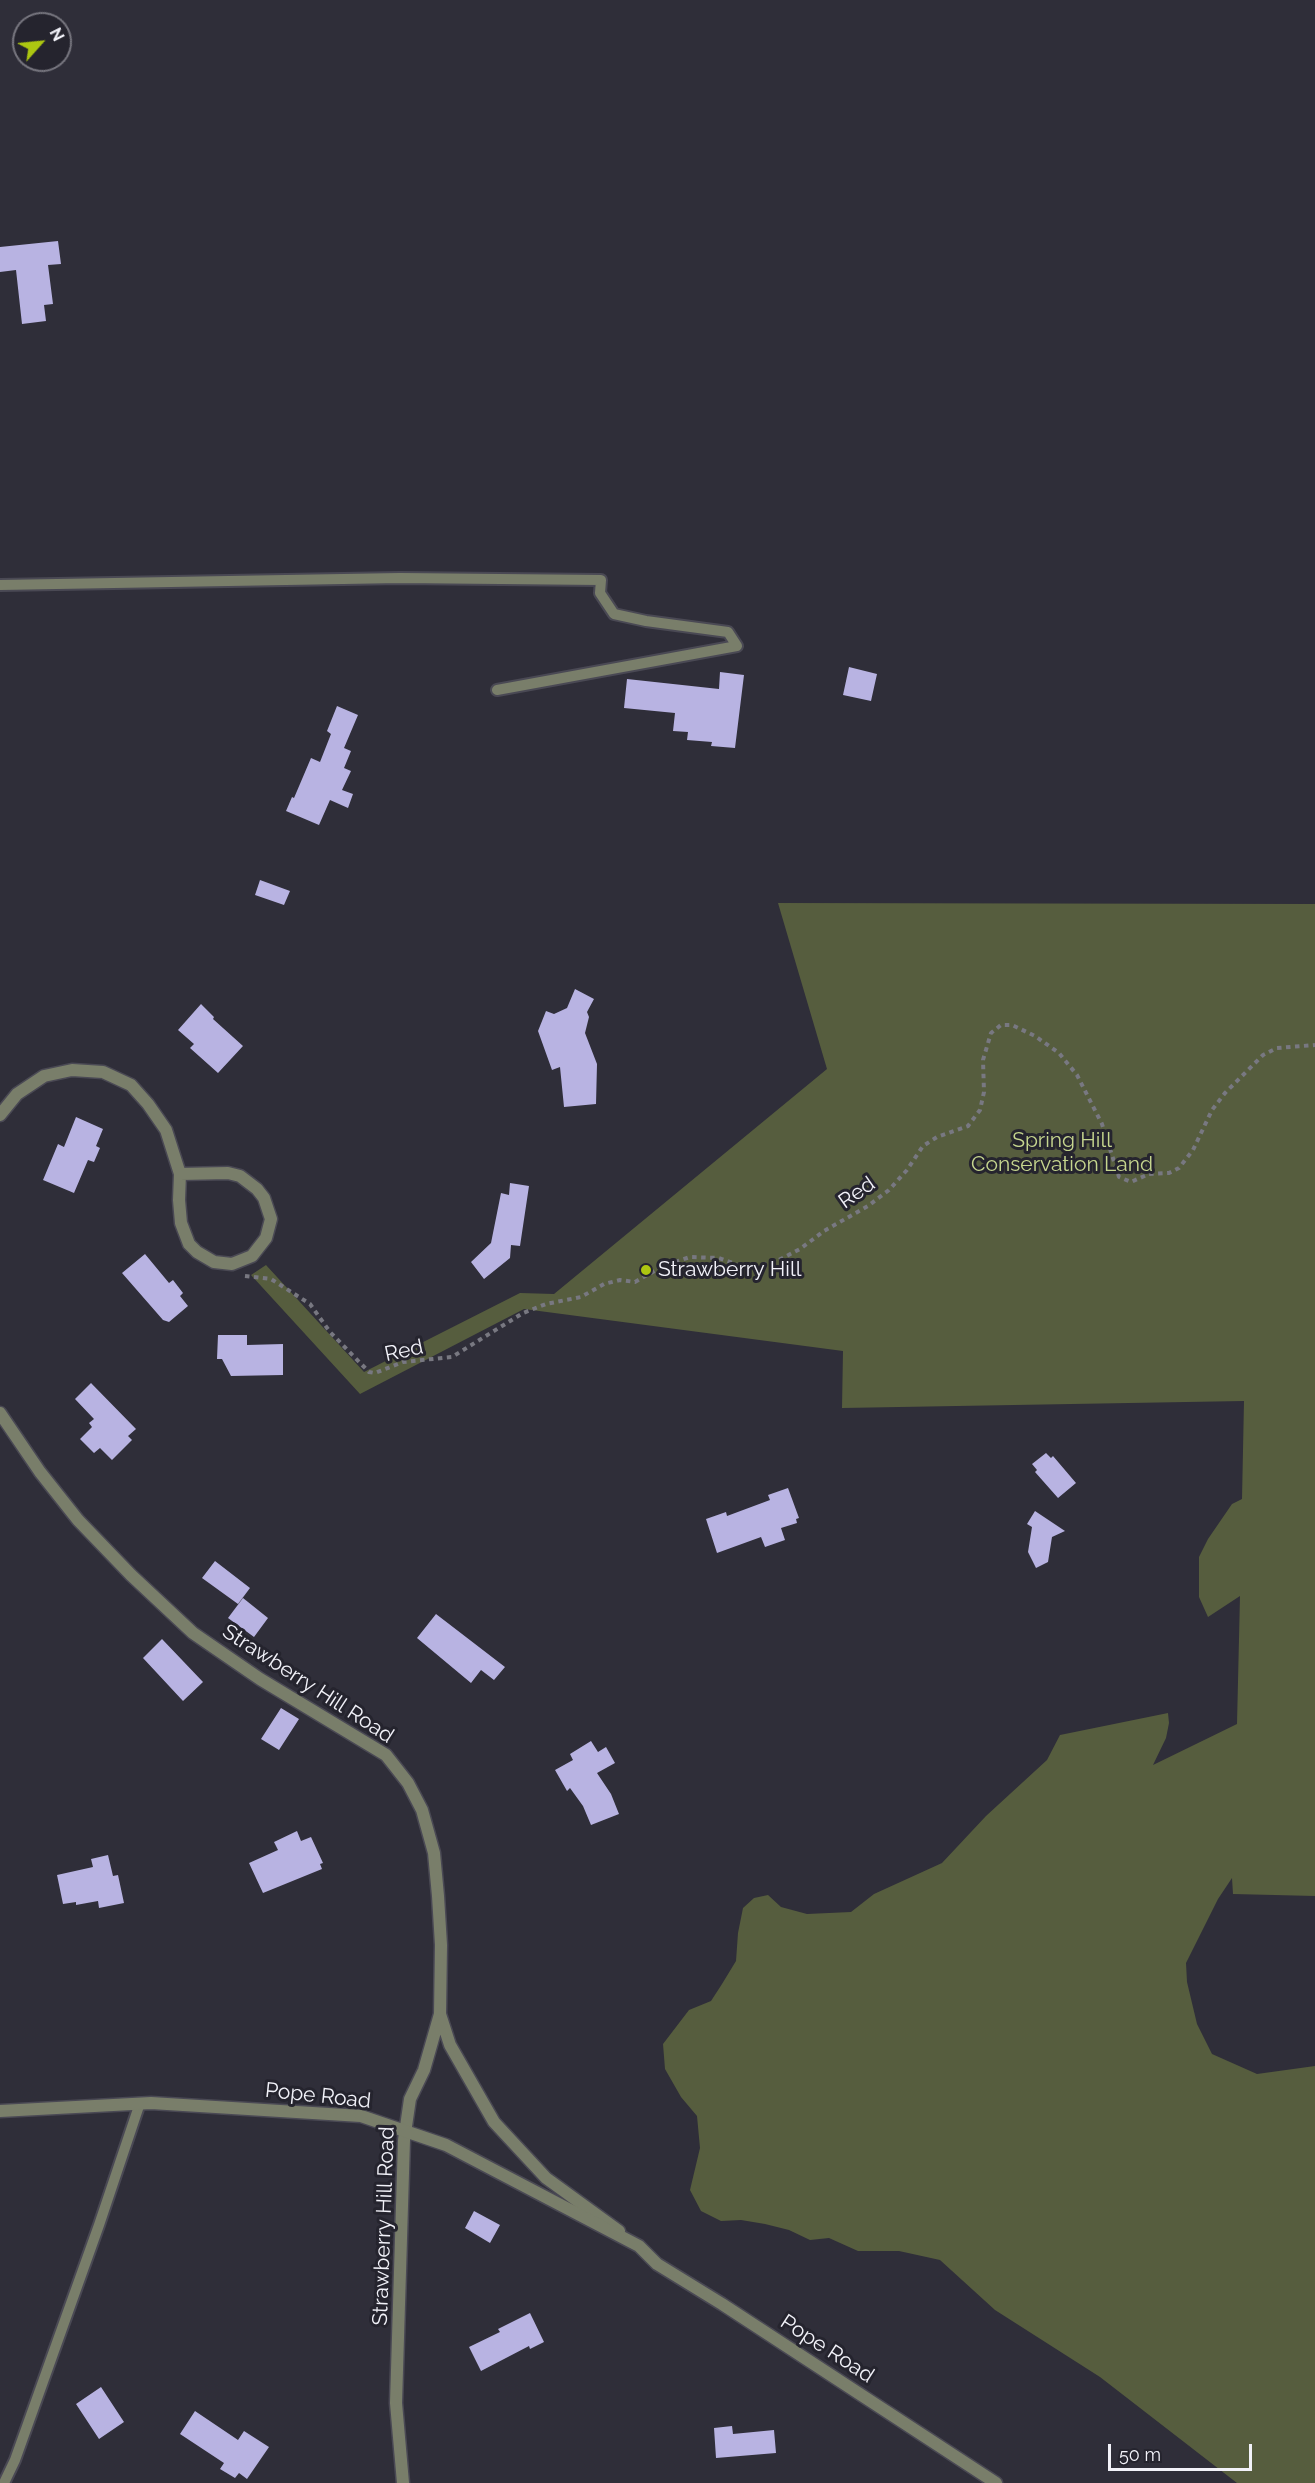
<!DOCTYPE html>
<html>
<head>
<meta charset="utf-8">
<style>
  body { margin:0 }
  #map { position:relative; width:1315px; height:2483px; overflow:hidden; background:#2f2e39; font-family:Raleway,sans-serif }
  canvas { display:block }
  .north { position:absolute; left:12px; top:12px; width:60px; height:60px; box-sizing:border-box; background:#25242e; border:2px solid #77767f; border-radius:50%; rotate:63deg; font-size:16px; font-weight:700; line-height:24px; text-align:center; color:#f2f2f9 }
  .north::after { content:''; display:block; margin:auto; width:21px; height:27px; background:#acc611; clip-path:polygon(50% 0,100% 100%,50% 72%,0 100%) }
  .scale { position:absolute; left:1108px; top:2444px; width:144px; height:27px; box-sizing:border-box; border:3px solid #f2f2f9; border-top:0; padding-left:8px; font-size:18px; line-height:21px; white-space:nowrap; color:#f2f2f9; -webkit-text-stroke:4px #25242e; paint-order:stroke }
</style>
</head>
<body>
<div id="map">
<canvas width="1315" height="2483"></canvas>
<div class="north">N</div>
<div class="scale">50 m</div>
</div>
<script>
const c = document.querySelector('canvas').getContext('2d');
c.lineJoin = 'round';
function paint(path, color) { c.fillStyle = color; c.fill(path, 'evenodd'); }
const poly = rows => new Path2D(rows.map(r => 'M' + r).join(''));
function trace(path, color, width, dash) { c.strokeStyle = color; c.lineWidth = width; c.lineCap = dash ? 'butt' : 'round'; c.setLineDash(dash || []); c.stroke(path); }
function write(font, color, halo, rows, align = 'center') {
  c.font = font + ' Raleway,sans-serif'; c.lineWidth = 6; c.setLineDash([]); c.textBaseline = 'middle'; c.strokeStyle = halo; c.fillStyle = color; for (const [text, x, y, turn = 0] of rows) {
    c.save(); c.translate(x, y); c.rotate((+turn || 0) * Math.PI / 180); c.textAlign = isNaN(turn) ? turn : align; if (halo) c.strokeText(text, 0, 0); c.fillText(text, 0, 0); c.restore();
  }
}
const green = poly([
  [778,903,1315,904,1315,1896,1233,1894,1232,1878,1218,1899,1186,1963,1187,1982,1197,2024,1212,2054,1257,2074,1315,2066,1315,2483,1237,2483,1100,2377,995,2310,940,2260,899,2251,858,2251,829,2238,810,2240,789,2230,765,2224,741,2220,721,2221,701,2211,690,2190,700,2148,697,2116,681,2097,665,2069,663,2044,689,2010,711,2001,722,1984,736,1961,738,1933,743,1908,754,1898,768,1895,781,1907,807,1914,851,1912,874,1894,942,1863,986,1816,1047,1760,1060,1735,1168,1713,1169,1723,1166,1738,1153,1765,1237,1724,1240,1596,1208,1617,1199,1597,1199,1557,1208,1539,1232,1504,1242,1499,1244,1401,842,1408,843,1351,524,1309,360,1394,251,1275,266,1265,364,1372,520,1293,554,1294,827,1069]
]);
const building = poly([
  [58,241,61,264,48,265,53,304,44,305,46,321,22,324,16,270,0,272,0,247],
  [849,667,877,674,871,701,843,695],
  [720,672,744,675,735,748,711,746,712,742,687,740,688,732,673,731,675,713,624,708,627,679,719,689],
  [337,706,358,715,344,748,351,751,344,768,351,771,342,790,353,794,348,808,330,800,319,825,286,811,292,797,294,798,311,758,320,762,331,734,327,731],
  [260,880,290,891,284,905,255,895],
  [575,989,594,999,587,1012,589,1017,585,1033,597,1064,596,1104,564,1107,560,1067,552,1070,538,1031,546,1011,554,1014,567,1008],
  [201,1004,214,1017,213,1019,243,1046,218,1073,190,1048,194,1044,178,1030],
  [76,1117,103,1129,96,1146,100,1148,94,1162,88,1160,74,1193,43,1180,58,1144,64,1147],
  [510,1183,529,1186,520,1246,511,1245,510,1258,484,1279,471,1262,491,1243,501,1193,509,1195],
  [145,1254,169,1283,173,1280,183,1293,180,1296,188,1306,169,1322,163,1320,122,1273],
  [218,1335,247,1335,247,1345,283,1344,283,1375,231,1376,222,1359,217,1359],
  [91,1383,136,1429,128,1436,132,1440,112,1460,100,1448,94,1453,80,1439,92,1427,89,1423,94,1419,75,1399],
  [1046,1453,1051,1458,1053,1456,1076,1483,1058,1498,1035,1472,1037,1470,1032,1464],
  [788,1488,799,1518,796,1519,797,1523,781,1528,785,1540,765,1547,761,1537,717,1553,706,1519,726,1512,727,1516,770,1500,768,1495],
  [1035,1511,1065,1531,1052,1537,1048,1562,1036,1568,1028,1552,1032,1527,1027,1524],
  [215,1561,250,1588,238,1604,202,1578],
  [243,1598,268,1618,254,1637,228,1618],
  [436,1614,505,1667,494,1680,481,1670,471,1683,417,1638],
  [162,1639,203,1682,183,1701,143,1658],
  [281,1708,299,1719,279,1750,261,1739],
  [591,1741,598,1752,606,1747,615,1763,597,1773,611,1794,619,1814,591,1825,583,1806,570,1788,567,1791,555,1770,573,1760,570,1754],
  [297,1831,301,1841,311,1837,323,1863,320,1864,322,1869,263,1893,249,1863,278,1850,274,1842],
  [108,1855,113,1876,118,1875,124,1903,99,1908,98,1901,76,1905,76,1902,63,1904,57,1875,93,1867,91,1859],
  [474,2211,500,2225,490,2243,465,2228],
  [530,2313,544,2342,530,2349,529,2346,481,2371,469,2347,500,2332,498,2329],
  [101,2387,124,2422,99,2439,76,2404],
  [195,2411,238,2440,244,2431,269,2447,247,2479,239,2473,235,2478,220,2469,224,2463,180,2434],
  [732,2426,733,2434,774,2430,776,2453,716,2458,714,2428]
]);
const path = poly([
  [245,1276,271,1279,310,1304,330,1332,369,1372,375,1373,403,1362,452,1357,523,1313,546,1304,581,1297,604,1284,620,1280,635,1282,663,1266,690,1257,719,1258,746,1268,775,1262,800,1249,824,1231,868,1206,889,1190,907,1170,923,1146,937,1137,968,1126,980,1110,984,1092,983,1060,991,1033,1001,1025,1012,1025,1035,1036,1059,1053,1077,1075,1102,1124,1119,1177,1131,1182,1149,1174,1169,1173,1179,1168,1193,1150,1212,1110,1225,1093,1263,1055,1277,1048,1315,1045]
]);
const service = poly([
  [0,585,400,578,601,580,600,593,614,614,646,621,728,632,737,646,497,690],
  [4,2483,15,2460,99,2225,140,2103]
]);
const minor = poly([
  [0,1115,17,1094,44,1076,72,1070,103,1072,131,1085,148,1104,166,1130,180,1174,179,1200,181,1223,189,1244,197,1252,214,1262,232,1264,252,1256,266,1238,271,1219,264,1198,257,1189,240,1176,228,1173,180,1174],
  [0,1413,40,1472,78,1520,131,1575,193,1633,260,1679,386,1755,408,1783,422,1810,434,1853,438,1896,441,1945,440,2014,424,2070,410,2099,404,2140,396,2403,403,2483],
  [440,2014,450,2045,494,2122,546,2178,619,2231]
]);
const tertiary = poly([
  [0,2111,151,2103,361,2116,446,2145,639,2246,657,2264,722,2304,996,2483]
]);
const markers = [
  [646,1270,6,"#acc611"]
];
const parkNames = [
  ["Spring Hill",1062,1141],
  ["Conservation Land",1062,1165]
];
const streetNames = [
  ["Red",857,1193,-35],
  ["Red",404,1351,-12],
  ["Strawberry Hill Road",308,1684,33],
  ["Pope Road",318,2096,6],
  ["Strawberry Hill Road",384,2226,-88],
  ["Pope Road",827,2349,33]
];
const poiNames = [
  ["Strawberry Hill",658,1270]
];
paint(green, '#565d3e');
paint(building, '#b8b3e2');
trace(service, '#4a4954', 14);
trace(minor, '#4a4954', 15);
trace(tertiary, '#4a4954', 15);
trace(path, '#787881', 4, [4.5, 4.5]);
trace(service, '#797e6a', 10);
trace(minor, '#797e6a', 12);
trace(tertiary, '#797e6a', 12);
for (const [x, y, r, color] of markers) { const dot = new Path2D(); dot.arc(x, y, r, 0, 2 * Math.PI); c.fillStyle = color; c.fill(dot); trace(dot, '#25242e', 2); }
write('21px', '#c6d68e', '#25242e', parkNames);
write('21px', '#f2f2f9', '#25242e', streetNames);
write('21px', '#f2f2f9', '#25242e', poiNames, 'left');
</script>
</body>
</html>
